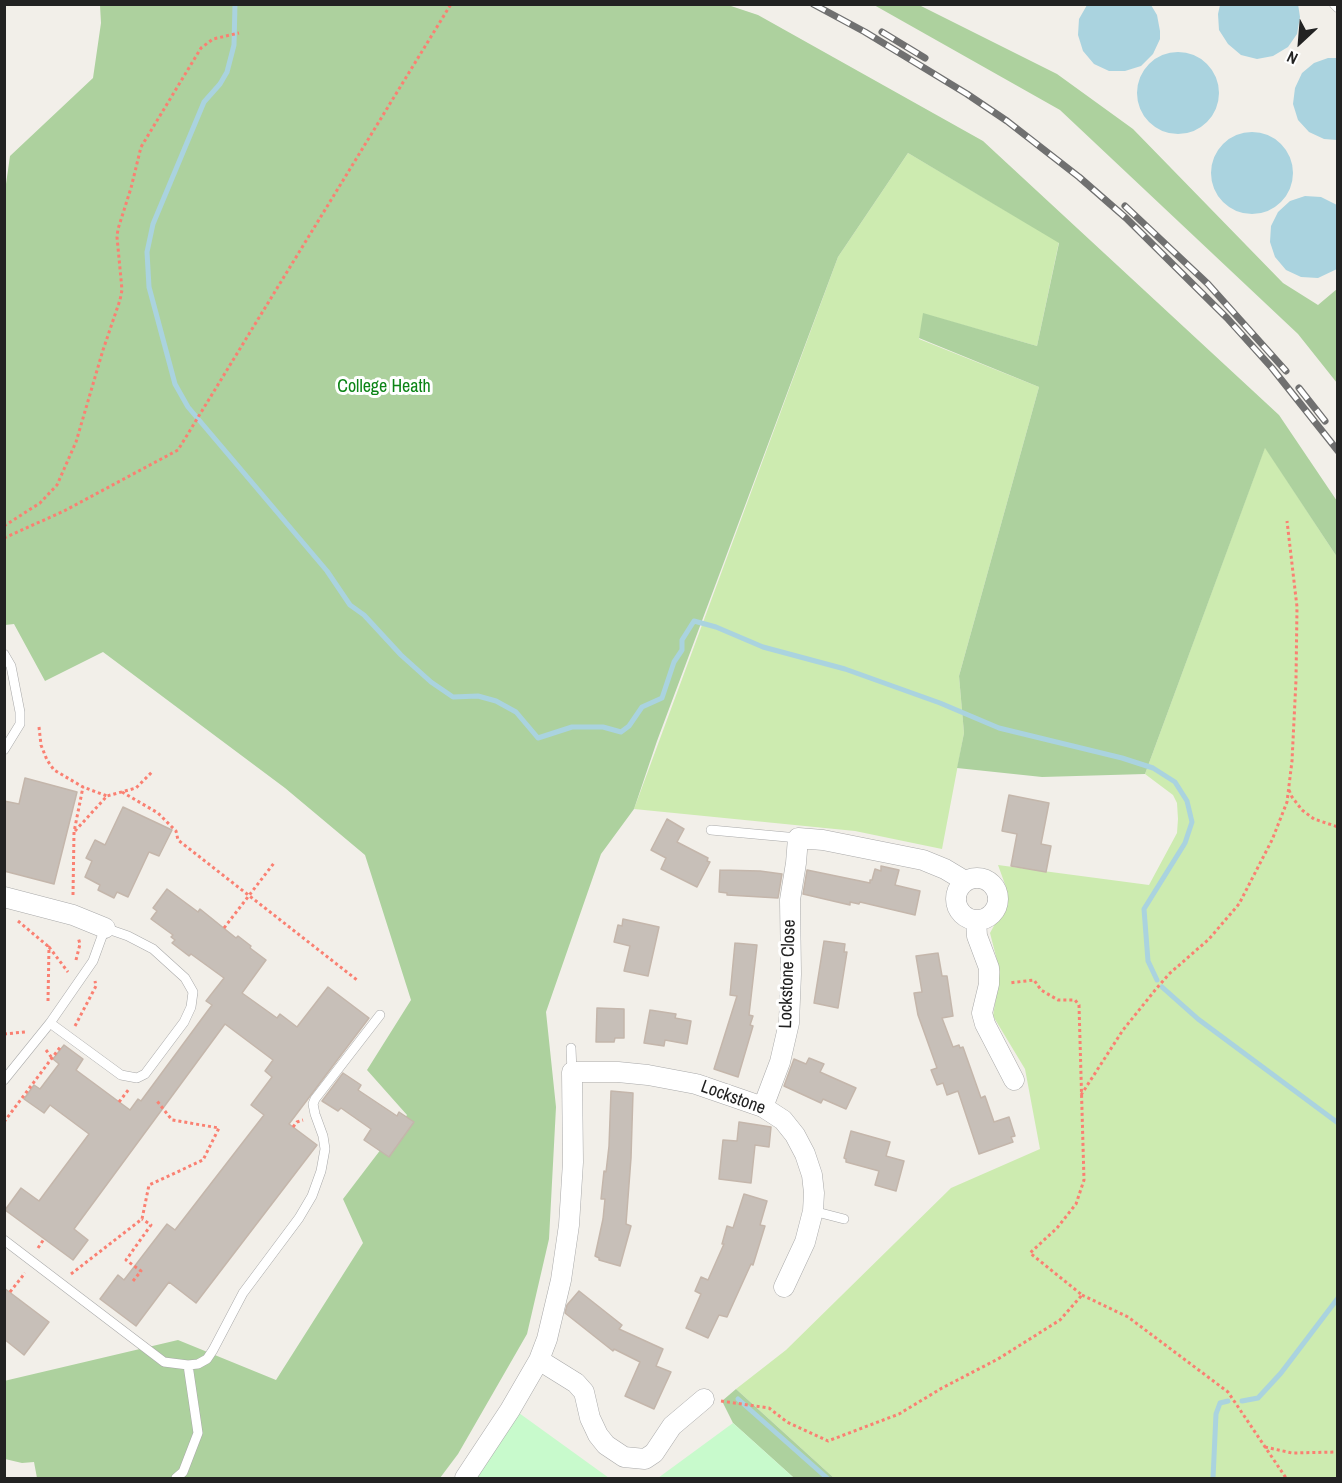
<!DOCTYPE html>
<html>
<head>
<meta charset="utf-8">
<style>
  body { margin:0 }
  #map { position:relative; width:1342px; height:1483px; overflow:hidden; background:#f2efe9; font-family:"Archivo Narrow",sans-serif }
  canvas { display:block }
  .frame { position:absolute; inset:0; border:6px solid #222; pointer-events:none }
  .north { position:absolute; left:1270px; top:12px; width:60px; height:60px; -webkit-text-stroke:4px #fff; paint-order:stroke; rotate:206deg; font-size:16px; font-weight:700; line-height:24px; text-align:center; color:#222 }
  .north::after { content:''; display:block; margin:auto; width:21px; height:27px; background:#222; clip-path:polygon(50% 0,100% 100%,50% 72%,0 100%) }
</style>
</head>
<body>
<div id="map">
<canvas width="1342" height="1483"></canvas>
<div class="frame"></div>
<div class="north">N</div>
</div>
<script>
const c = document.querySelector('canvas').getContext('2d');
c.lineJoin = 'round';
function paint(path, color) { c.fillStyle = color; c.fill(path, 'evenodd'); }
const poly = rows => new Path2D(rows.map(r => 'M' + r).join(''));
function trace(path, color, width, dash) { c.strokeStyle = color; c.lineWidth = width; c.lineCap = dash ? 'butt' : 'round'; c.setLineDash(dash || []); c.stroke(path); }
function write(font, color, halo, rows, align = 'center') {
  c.font = font + ' "Archivo Narrow",sans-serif'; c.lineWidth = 6; c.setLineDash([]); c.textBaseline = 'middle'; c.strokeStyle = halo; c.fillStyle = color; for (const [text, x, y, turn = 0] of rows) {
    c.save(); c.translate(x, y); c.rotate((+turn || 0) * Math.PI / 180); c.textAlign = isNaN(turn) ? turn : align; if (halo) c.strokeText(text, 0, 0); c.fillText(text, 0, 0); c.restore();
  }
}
const grass = poly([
  [908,153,1059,242,1037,346,924,314,919,339,1039,387,959,676,964,733,942,849,855,831,634,809,838,257],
  [1265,447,1337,557,1337,1478,834,1478,736,1389,786,1350,951,1188,1040,1149,1025,1069,993,1016,1000,972,990,933,1002,911,1006,887,998,865,1149,885,1177,833,1178,819,1177,803,1173,795,1145,774]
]);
const forest = poly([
  [100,5,728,5,758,15,983,141,1279,415,1337,501,1337,557,1265,448,1145,774,1042,777,957,768,964,733,959,676,1039,387,919,338,923,313,1037,346,1059,243,908,153,838,257,657,741,634,809,601,854,546,1012,556,1107,549,1239,527,1334,458,1454,440,1478,37,1478,34,1462,22,1463,5,1459,4,1381,178,1340,276,1380,363,1243,343,1199,407,1115,367,1070,411,1000,365,855,285,788,103,652,45,681,14,624,5,625,4,198,10,156,93,78,101,23],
  [874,5,919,5,1057,74,1133,129,1283,283,1318,305,1337,289,1337,383,1298,334,1060,110],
  [736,1389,834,1478,794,1478,733,1423,722,1401]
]);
const park = poly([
  [519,1413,609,1478,477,1478],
  [733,1423,794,1478,658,1478]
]);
const water = poly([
  [1298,4,1300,17,1297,34,1288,47,1273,56,1257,59,1241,55,1228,44,1219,30,1218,14,1220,5],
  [1087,5,1151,5,1157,15,1160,31,1160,39,1153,54,1141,66,1125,71,1109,71,1094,64,1083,51,1078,35,1079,19],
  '1137 93a41 41 0 1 1 82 0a41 41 0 1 1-82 0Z',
  [1328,58,1337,58,1337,140,1324,139,1309,132,1298,120,1293,104,1295,88,1302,73,1314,63],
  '1211 173a41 41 0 1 1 82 0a41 41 0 1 1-82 0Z',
  [1305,196,1321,197,1337,205,1337,269,1318,278,1301,277,1286,270,1275,257,1270,242,1271,226,1278,212,1290,201]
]);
const stream = poly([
  [235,4,234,45,227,72,220,84,204,102,153,224,147,252,149,287,175,384,188,407,327,571,350,605,364,615,401,655,431,682,453,697,478,696,496,701,516,712,538,738,572,727,603,727,621,732,629,726,642,707,662,698,674,662,682,650,682,640,694,621,716,627,763,647,845,669,940,703,999,728,1122,758,1153,768,1175,782,1187,801,1192,822,1185,843,1144,909,1148,961,1157,980],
  [1162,987,1198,1019,1338,1123],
  [738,1399,827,1478],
  [1242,1401,1258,1398,1281,1373,1338,1298],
  [1213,1478,1216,1414,1220,1403,1228,1401]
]);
const building = poly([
  [25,778,77,792,54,884,4,871,4,801,19,804,25,778],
  [1009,795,1049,803,1041,844,1051,846,1046,872,1011,866,1017,834,1002,831,1009,795],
  [123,807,172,830,159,856,149,852,128,897,117,892,114,898,98,890,100,885,85,877,92,861,86,858,95,840,105,845,123,807],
  [667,819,684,829,677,842,708,858,707,861,710,862,697,887,661,869,666,858,651,850,667,819],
  [881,866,899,870,895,885,920,891,915,915,860,902,859,904,850,902,850,905,803,894,807,870,870,883,870,880,872,880,875,869,881,871,881,866],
  [720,870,760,871,782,874,778,898,727,895,727,893,719,892,720,870],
  [167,889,198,912,200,909,236,938,238,936,251,946,250,948,266,960,242,993,277,1018,280,1014,297,1027,328,987,369,1018,289,1124,317,1145,196,1303,169,1282,136,1326,100,1299,118,1275,124,1280,167,1224,175,1230,264,1115,251,1105,272,1077,265,1071,273,1060,225,1024,74,1229,88,1240,73,1260,5,1210,21,1188,39,1201,89,1134,50,1105,44,1113,24,1099,34,1085,40,1089,59,1064,53,1059,64,1045,83,1059,76,1070,130,1110,138,1099,141,1101,212,1005,206,1001,224,978,191,954,189,956,172,943,175,940,171,937,173,935,151,919,157,911,153,908,167,889],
  [623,919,659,927,648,976,624,971,630,946,614,942,618,925,622,926,623,919],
  [824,941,845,944,844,952,847,952,838,1008,814,1003,824,941],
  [735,943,757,945,749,1015,753,1016,750,1025,753,1026,738,1077,714,1069,737,996,730,995,735,943],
  [938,953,942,976,947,976,953,1016,942,1018,953,1047,959,1045,960,1048,963,1047,981,1098,985,1096,994,1122,1009,1117,1015,1136,1011,1137,1013,1142,979,1154,958,1091,947,1095,943,1083,937,1085,931,1070,937,1068,918,1015,914,993,922,992,916,956,938,953],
  [597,1008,624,1009,624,1038,615,1038,614,1042,596,1042,597,1008],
  [650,1010,676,1014,675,1018,691,1021,687,1044,665,1040,664,1046,644,1043,650,1010],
  [809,1058,824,1064,820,1072,856,1088,846,1109,823,1099,821,1103,784,1086,794,1059,806,1064,809,1058],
  [343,1073,361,1085,358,1090,397,1116,399,1112,414,1122,389,1157,364,1140,371,1129,341,1108,338,1111,322,1101,343,1073],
  [611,1091,633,1093,631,1158,626,1224,631,1226,620,1266,599,1260,599,1258,595,1256,603,1219,605,1199,601,1199,604,1171,606,1172,609,1146,611,1091],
  [739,1122,771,1127,769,1147,755,1145,751,1183,719,1179,723,1140,737,1141,739,1122],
  [851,1131,890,1142,886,1156,904,1161,896,1191,875,1185,879,1171,846,1162,846,1159,844,1158,851,1131],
  [744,1194,767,1201,760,1225,765,1226,753,1265,751,1264,727,1317,719,1315,708,1338,686,1328,701,1294,695,1291,701,1277,708,1280,724,1244,722,1244,727,1226,733,1228,744,1194],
  [4,1288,49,1322,24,1355,4,1339,4,1288],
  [579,1291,622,1325,619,1329,663,1349,656,1366,671,1372,654,1409,625,1396,640,1362,614,1349,613,1351,565,1313,567,1305,579,1291]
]);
const path = poly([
  [4,526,40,503,57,485,76,442,103,350,120,300,122,290,117,237,118,229,131,188,141,147,201,48,213,39,239,33],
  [4,538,64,511,178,450,451,4],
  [39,727,41,745,47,760,54,770,83,787,107,796],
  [1289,790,1292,797,1302,810,1314,819,1338,827],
  [122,792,158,813,176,831,178,840,357,980],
  [75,831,107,796,136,788,152,772],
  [73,895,74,832,83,787],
  [18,921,49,947],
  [224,928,274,863],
  [76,960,80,944,78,937],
  [48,1001,49,947,68,972],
  [75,1026,96,986,95,981],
  [4,1034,25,1032],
  [46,1050,52,1058],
  [1081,1095,1123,1030,1156,989,1169,974,1209,939,1239,904,1272,840,1287,802,1292,761,1296,680,1297,607,1287,521],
  [119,1102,129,1089],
  [4,1122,61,1046],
  [293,1127,297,1122,303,1120],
  [38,1248,44,1239],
  [71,1274,142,1219,149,1185,203,1160,219,1128,172,1120,157,1101],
  [133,1281,141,1271,126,1260,151,1225,142,1219],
  [10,1292,25,1273],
  [1082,1295,1128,1317,1228,1392,1286,1478],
  [721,1401,769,1408,787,1422,828,1441,899,1414,942,1388,998,1359,1060,1320,1082,1295,1030,1253,1057,1228,1076,1204,1084,1180,1079,1005,1075,1000,1058,1000,1041,990,1034,980,1009,983],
  [1265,1447,1292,1453,1338,1452]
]);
const service = poly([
  [1334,4,1338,8],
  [4,654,11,666,20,712,20,724,4,750],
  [711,830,798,838],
  [571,1048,572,1072],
  [4,1080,50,1023,93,961,105,928,128,936,153,949,185,978,193,992,191,1007,184,1022,145,1074,137,1078,121,1075,50,1023],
  [813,1211,844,1219],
  [4,1240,164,1362,188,1365,198,1364,207,1359,213,1350,243,1293,299,1218,312,1196,321,1171,325,1149,323,1136,315,1114,313,1104,315,1099,380,1015],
  [176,1478,183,1472,198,1433,188,1365]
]);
const minor = poly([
  '956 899a21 21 0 1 1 42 0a21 21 0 1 1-42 0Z',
  [4,897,73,915,105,928],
  [976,920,977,936,989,968,989,984,982,1013,985,1024,1014,1080],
  [763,1107,780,1062,789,1023,791,974,790,900,796,863,798,838,823,840,923,860,945,869,965,881],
  [539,1360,576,1383,584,1392,590,1418,598,1435,606,1445,624,1457,645,1459,654,1453,672,1426,704,1399],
  [465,1478,510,1410,539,1360,547,1339,561,1280,569,1225,573,1162,572,1072,618,1072,648,1075,696,1084,763,1107,783,1120,795,1135,805,1154,812,1175,814,1193,813,1211,805,1242,784,1287]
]);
const rail = poly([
  [813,4,865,32,967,94,1007,121,1079,177,1126,218,1227,318,1272,368,1338,451],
  [882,32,925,58],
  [1125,206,1208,284,1286,371],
  [1299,388,1325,421]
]);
const parkNames = [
  ["College Heath",384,387]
];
const streetNames = [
  ["Lockstone Close",788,974,-88],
  ["Lockstone",733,1098,20]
];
paint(grass, '#cdebb0');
paint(forest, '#add19e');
paint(park, '#c8facc');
paint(water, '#aad3df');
trace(stream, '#aad3df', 5);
paint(building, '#c7bfb8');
trace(building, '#c4b6ab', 1.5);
trace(service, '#a9a9a9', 10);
trace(minor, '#a9a9a9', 21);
trace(path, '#fa8072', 3, [3, 3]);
trace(service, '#fff', 9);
trace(minor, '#fff', 20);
trace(rail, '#707070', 7);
trace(rail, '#fff', 4.5, [14]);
write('18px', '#0c8416', '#fff', parkNames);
write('18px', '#222', '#fff', streetNames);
</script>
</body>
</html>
